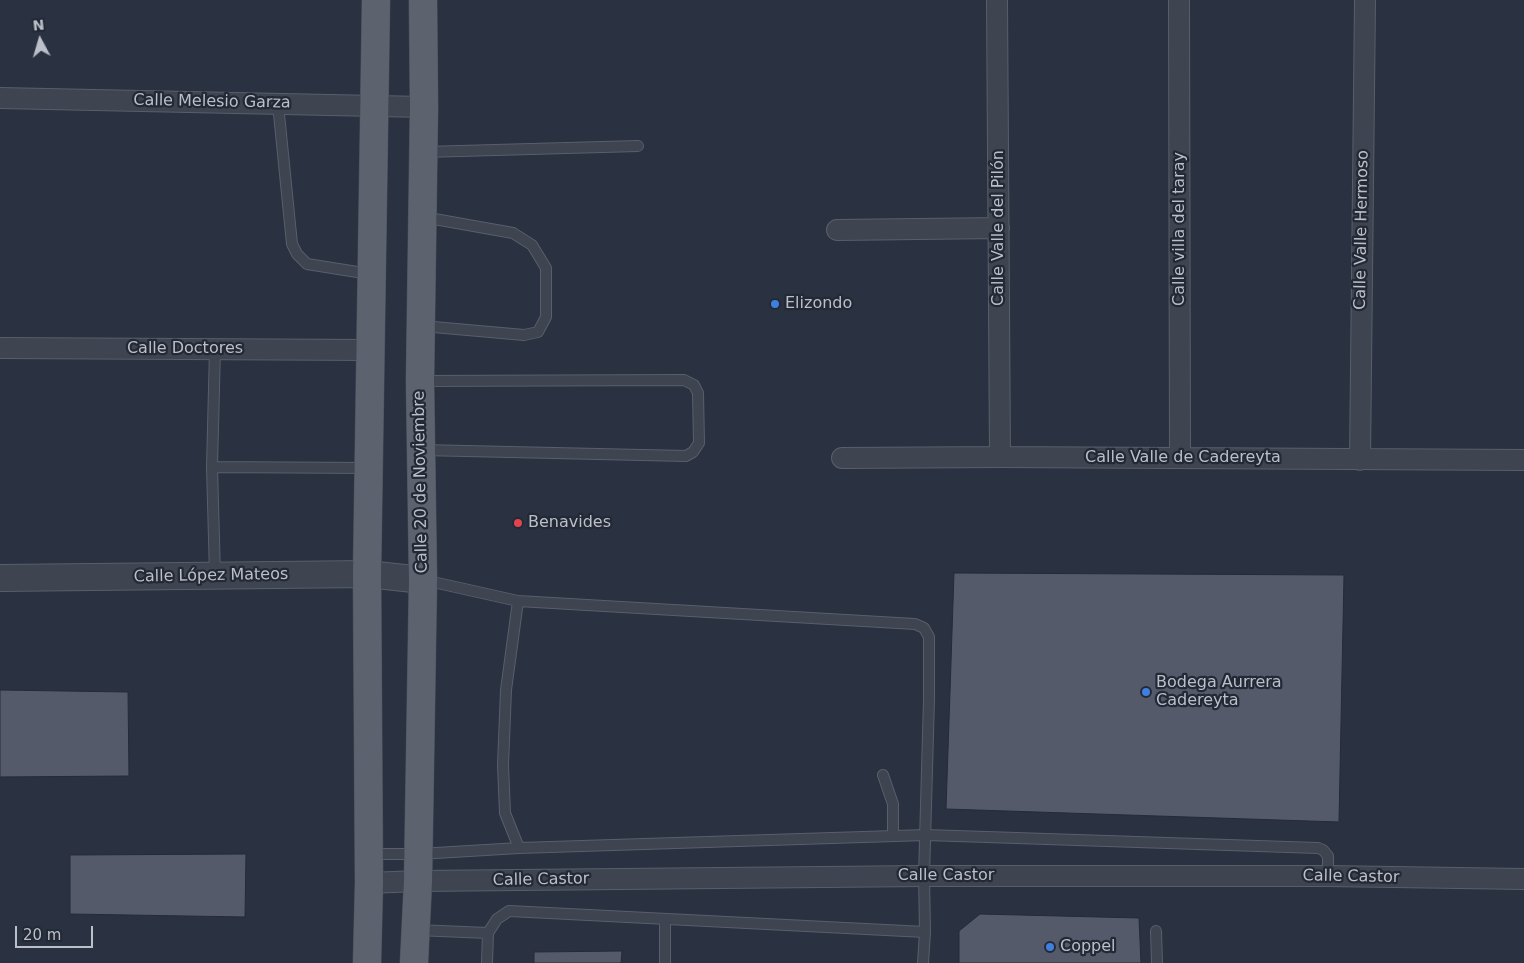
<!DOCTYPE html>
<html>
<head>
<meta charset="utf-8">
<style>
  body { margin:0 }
  #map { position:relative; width:1524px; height:963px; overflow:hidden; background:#2a3140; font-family:"DejaVu Sans",sans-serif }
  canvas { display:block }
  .north { position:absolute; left:15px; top:15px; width:50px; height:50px; -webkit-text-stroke:4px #232935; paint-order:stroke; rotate:354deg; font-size:14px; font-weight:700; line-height:20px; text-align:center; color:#bbbfca }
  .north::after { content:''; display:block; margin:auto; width:18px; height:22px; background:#bbbfca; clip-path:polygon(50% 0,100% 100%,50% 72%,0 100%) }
  .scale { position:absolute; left:15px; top:926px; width:78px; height:22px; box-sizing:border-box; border:2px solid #bbbfca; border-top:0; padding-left:6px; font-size:15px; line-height:18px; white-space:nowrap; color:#bbbfca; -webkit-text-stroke:4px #232935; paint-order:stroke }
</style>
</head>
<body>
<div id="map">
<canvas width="1524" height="963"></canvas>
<div class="north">N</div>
<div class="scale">20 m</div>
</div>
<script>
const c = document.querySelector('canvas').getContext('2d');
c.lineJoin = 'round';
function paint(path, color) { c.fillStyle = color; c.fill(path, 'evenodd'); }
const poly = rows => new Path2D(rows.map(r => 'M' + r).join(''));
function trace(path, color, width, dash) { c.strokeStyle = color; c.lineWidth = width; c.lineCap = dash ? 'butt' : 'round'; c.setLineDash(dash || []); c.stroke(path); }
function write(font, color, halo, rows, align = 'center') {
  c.font = font + ' "DejaVu Sans",sans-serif'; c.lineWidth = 4.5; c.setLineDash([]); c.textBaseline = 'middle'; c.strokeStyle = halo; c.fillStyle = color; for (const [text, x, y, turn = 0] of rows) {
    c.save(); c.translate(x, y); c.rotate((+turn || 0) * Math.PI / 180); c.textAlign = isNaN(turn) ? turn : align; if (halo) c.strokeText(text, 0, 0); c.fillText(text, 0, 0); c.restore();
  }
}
const building = poly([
  [954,573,1344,575,1339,822,946,809,954,573],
  [0,690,128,692,129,776,0,777,0,690],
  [246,854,245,917,70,914,70,855,246,854],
  [980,914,1139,918,1141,963,959,963,959,931,980,914],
  [622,951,621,963,534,963,534,952,622,951]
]);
const service = poly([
  [278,104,292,244,297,254,307,264,370,274],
  [424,152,638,146],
  [422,326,524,335,538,332,546,317,546,268,532,245,513,233,423,217],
  [215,349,212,467,368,468],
  [420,381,684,380,694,385,698,393,699,443,693,452,686,456,422,450],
  [212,467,215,575],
  [424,580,518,601,915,624,924,628,929,637,929,699,924,876,925,932,923,963],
  [518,601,506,690,503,765,505,813,519,848],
  [883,775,893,804,893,836],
  [370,854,419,854,519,848,926,835,1318,848,1323,850,1328,856,1328,876],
  [665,920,665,963],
  [416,930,488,933],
  [1156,931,1157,963],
  [487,963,488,933,497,919,509,911,925,932]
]);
const minor = poly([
  [997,0,1000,457],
  [1179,0,1180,458],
  [0,98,424,107],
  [837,230,999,228],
  [0,348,370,350],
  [842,458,1000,457,1524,460],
  [1360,460,1365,0],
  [369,883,418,881,924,876,1328,876,1524,879]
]);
const tertiary = poly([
  [0,578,367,574,423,580]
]);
const primary = poly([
  [367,963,369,883,367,574,376,0],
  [414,963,418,881,423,580,420,381,424,107,423,0]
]);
const markers = [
  [775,304,5,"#3f7fe0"],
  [518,523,5,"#e0444e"],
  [1146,692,5,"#3f7fe0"],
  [1050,947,5,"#3f7fe0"]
];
const streetNames = [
  ["Calle Melesio Garza",212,102,1],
  ["Calle Valle del Pilón",999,228,-90],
  ["Calle villa del taray",1180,229,-90],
  ["Calle Valle Hermoso",1362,230,-89],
  ["Calle Doctores",185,349],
  ["Calle Valle de Cadereyta",1183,458],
  ["Calle 20 de Noviembre",421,482,-91],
  ["Calle López Mateos",211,576,-1],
  ["Calle Castor",946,876],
  ["Calle Castor",1351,877,1],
  ["Calle Castor",541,880,-1]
];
const poiNames = [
  ["Elizondo",785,304],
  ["Benavides",528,523],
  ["Bodega Aurrera",1156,683],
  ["Cadereyta",1156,701],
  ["Coppel",1060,947]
];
paint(building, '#545a6a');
trace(building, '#252b37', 1);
trace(service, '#595f6a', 12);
trace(minor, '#595f6a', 22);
trace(tertiary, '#595f6a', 28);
trace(primary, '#484d59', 29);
trace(service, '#3e4450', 10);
trace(minor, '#3e4450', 20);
trace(tertiary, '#3e4450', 26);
trace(primary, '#5c636f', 28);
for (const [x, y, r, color] of markers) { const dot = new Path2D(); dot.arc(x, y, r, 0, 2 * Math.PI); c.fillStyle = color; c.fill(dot); trace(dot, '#232935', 2); }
write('16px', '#bbbfca', '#232935', streetNames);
write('16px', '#bbbfca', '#232935', poiNames, 'left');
</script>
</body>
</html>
